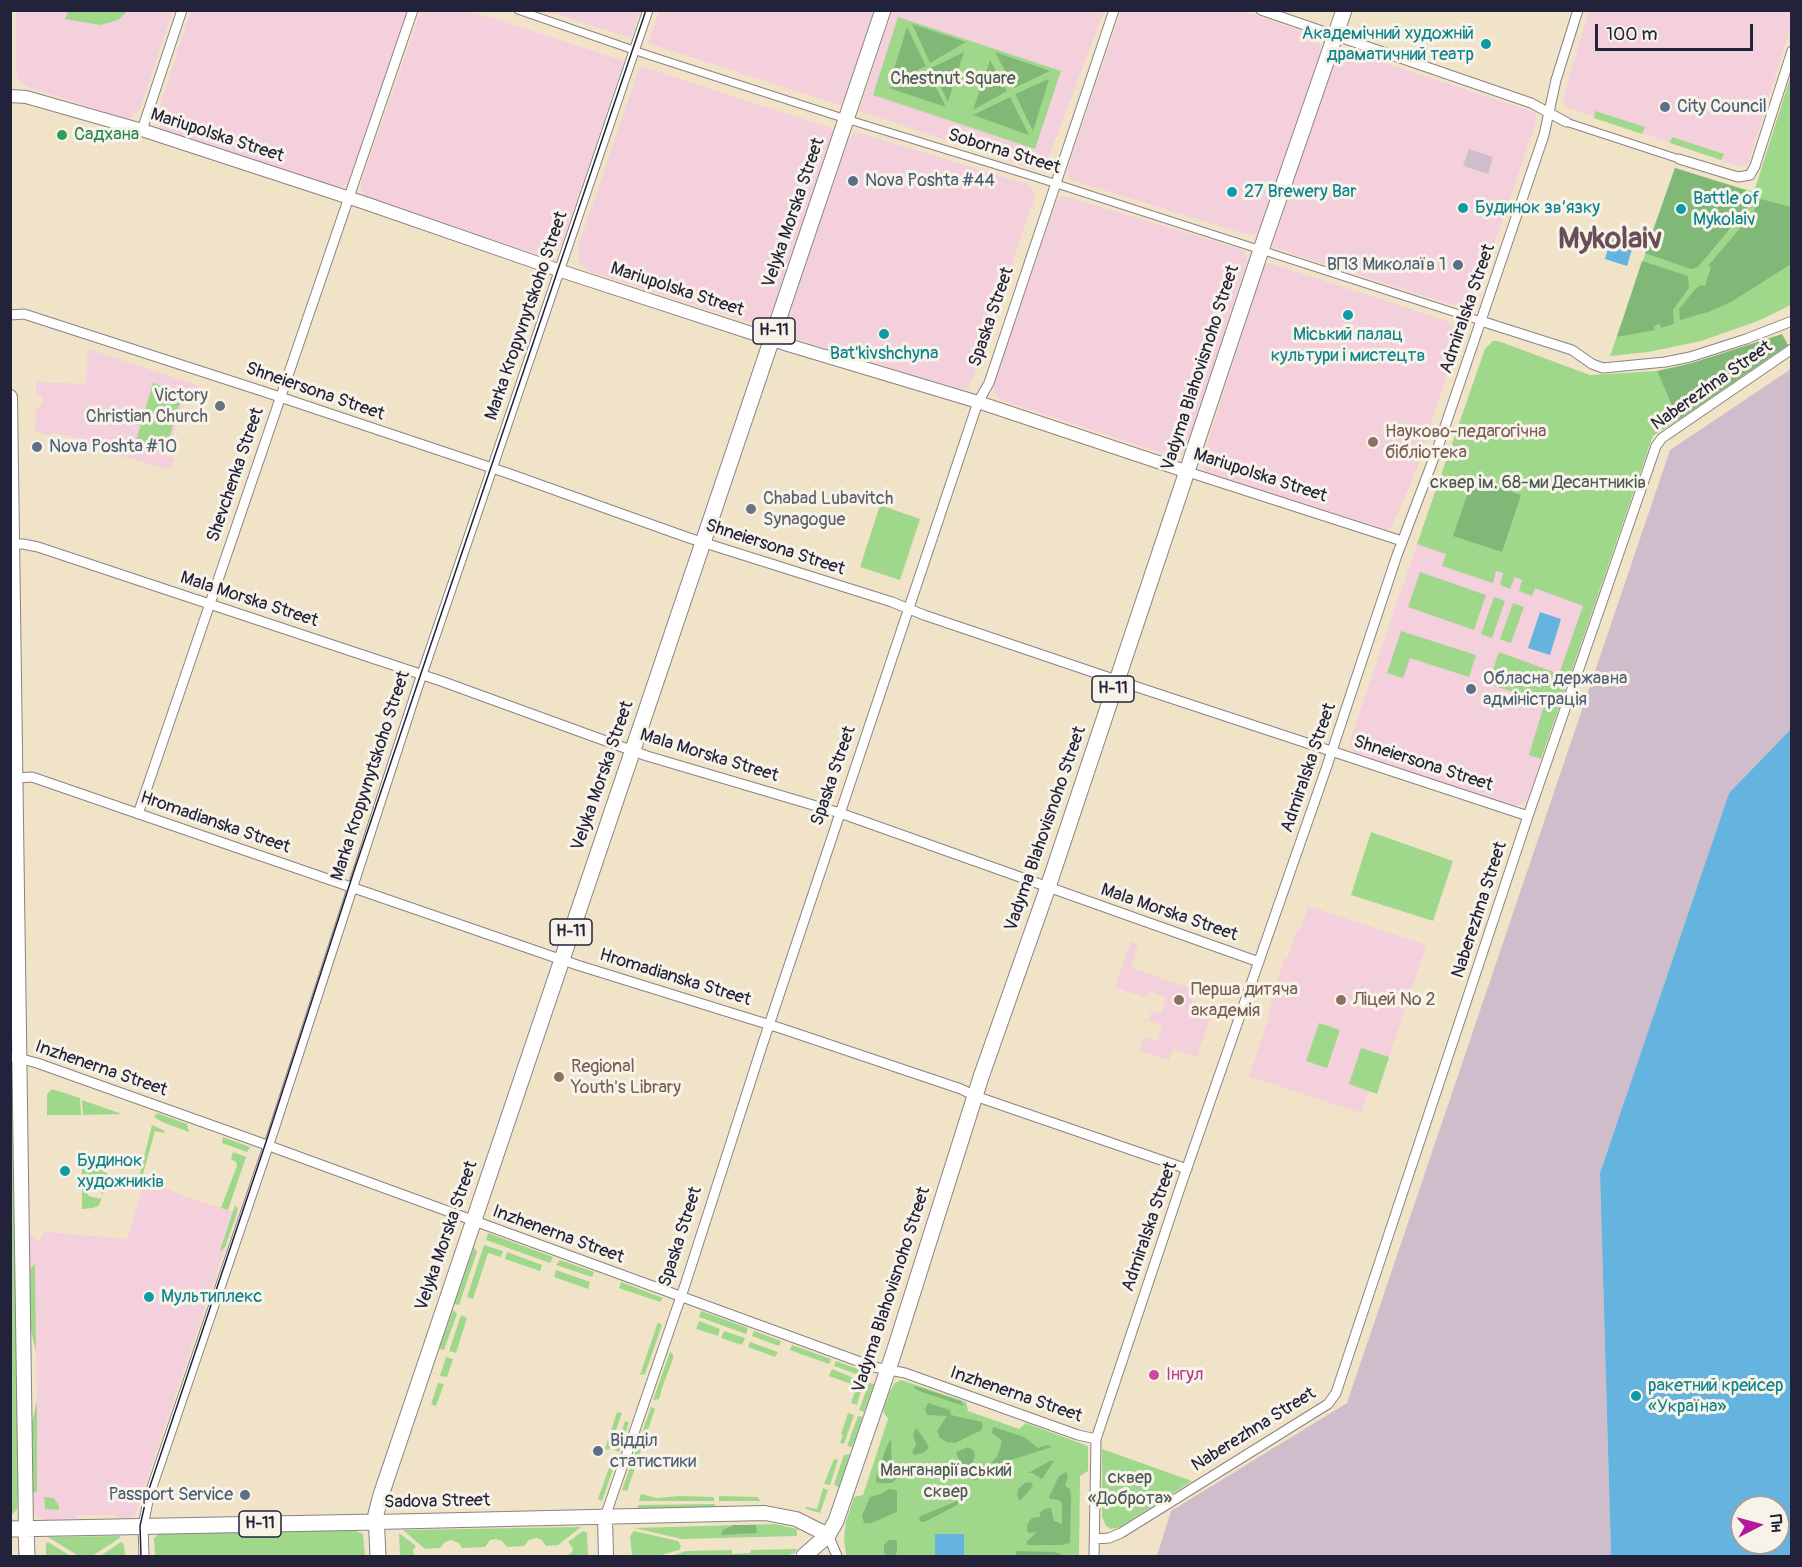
<!DOCTYPE html>
<html>
<head>
<meta charset="utf-8">
<style>
  body { margin:0 }
  #map { position:relative; width:1802px; height:1567px; overflow:hidden; background:#f1e3c8; font-family:Pangolin,sans-serif }
  canvas { display:block }
  .frame { position:absolute; inset:0; border:12px solid #22223b; pointer-events:none }
  .north { position:absolute; left:1730px; top:1495px; width:60px; height:60px; box-sizing:border-box; background:#f7f3e8; border:2px solid #a29fa3; border-radius:50%; rotate:84deg; font-size:16px; font-weight:700; line-height:24px; text-align:center; color:#22223b }
  .north::after { content:''; display:block; margin:auto; width:21px; height:27px; background:#b5179e; clip-path:polygon(50% 0,100% 100%,50% 72%,0 100%) }
  .scale { position:absolute; left:1595px; top:24px; width:158px; height:27px; box-sizing:border-box; border:3px solid #22223b; border-top:0; padding-left:8px; font-size:18px; line-height:21px; white-space:nowrap; color:#22223b; -webkit-text-stroke:4px #f7f3e8; paint-order:stroke }
</style>
</head>
<body>
<div id="map">
<canvas width="1802" height="1567"></canvas>
<div class="frame"></div>
<div class="north">Пн</div>
<div class="scale">100 m</div>
</div>
<script>
const c = document.querySelector('canvas').getContext('2d');
c.lineJoin = 'round';
function paint(path, color) { c.fillStyle = color; c.fill(path, 'evenodd'); }
const poly = rows => new Path2D(rows.map(r => 'M' + r).join(''));
function trace(path, color, width, dash) { c.strokeStyle = color; c.lineWidth = width; c.lineCap = dash ? 'butt' : 'round'; c.setLineDash(dash || []); c.stroke(path); }
function write(font, color, halo, rows, align = 'center') {
  c.font = font + ' Pangolin,sans-serif'; c.lineWidth = 6; c.setLineDash([]); c.textBaseline = 'middle'; c.strokeStyle = halo; c.fillStyle = color; for (const [text, x, y, turn = 0] of rows) {
    c.save(); c.translate(x, y); c.rotate((+turn || 0) * Math.PI / 180); c.textAlign = isNaN(turn) ? turn : align; if (halo) c.strokeText(text, 0, 0); c.fillText(text, 0, 0); c.restore();
  }
}
const built = poly([
  [16,11,69,11,66,19,117,20,129,11,173,11,140,109,132,117,124,118,25,86,18,78,16,70],
  [191,11,409,11,348,183,341,187,332,187,159,129,158,112],
  [421,11,470,11,624,61,562,244,553,253,539,255,375,202,365,196,361,189,362,179],
  [546,11,640,11,631,38],
  [659,11,659,10,874,11,842,106,648,43],
  [892,11,1104,11,1045,167,1036,170,859,111],
  [1121,11,1242,11,1313,35,1319,40,1321,50,1259,230,1256,235,1245,234,1072,180,1068,176,1067,171],
  [1589,11,1791,11,1791,26,1748,164,1741,167,1566,107,1563,98],
  [1347,51,1528,110,1536,114,1535,126,1478,291,1474,298,1468,303,1461,305,1450,304,1272,247,1336,55],
  [640,66,834,129,773,309,770,315,764,322,749,322,587,271,579,262,578,247],
  [854,133,860,133,1027,184,1033,189,1035,197,973,377,968,387,959,389,791,337,788,332,787,324,789,315,848,141],
  [1064,196,1240,249,1246,254,1247,260,1245,268,1186,450,1183,454,1174,457,1001,400,994,392,994,385,1055,206,1059,198],
  [1270,263,1447,321,1456,330,1458,340,1452,360,1414,476,1391,528,1385,529,1209,473,1204,470,1201,464,1264,265],
  [89,349,199,386,197,394,187,391,167,456,174,458,170,470,74,442,75,437,51,433,50,436,35,431,36,408,41,406,43,400,41,396,36,394,36,382,86,384,87,356],
  [1417,544,1595,604,1528,797,1523,804,1514,806,1509,805,1361,756,1355,754,1349,744],
  [1308,906,1426,945,1377,1094,1369,1091,1361,1113,1249,1076,1270,1015,1268,1014,1284,959,1287,959,1297,930,1300,931],
  [1131,941,1138,944,1131,968,1196,990,1192,1003,1213,1010,1197,1057,1173,1049,1169,1060,1140,1051,1144,1037,1157,1041,1162,1025,1148,1021,1152,1011,1161,1014,1167,998,1149,991,1146,998,1115,987],
  [145,1180,184,1196,237,1213,135,1515,130,1518,120,1519,116,1515,78,1515,74,1520,43,1520,37,1517,34,1511,32,1423,37,1400,36,1352,30,1326,29,1233,37,1241,39,1241,45,1232,127,1239]
]);
const industrial = poly([
  [1469,149,1493,157,1488,174,1463,166],
  [1791,369,1791,729,1729,793,1600,1173,1611,1556,1157,1556,1171,1511,1347,1403,1670,450]
]);
const green = poly([
  [69,10,128,10,128,11,118,20,100,25,65,19],
  [898,17,1061,71,1035,149,873,95],
  [1791,75,1791,305,1758,321,1701,341,1648,352,1610,356,1675,168,1754,192],
  [1595,111,1645,127,1642,134,1594,118],
  [1672,137,1724,154,1721,160,1670,143],
  [1493,341,1498,341,1590,375,1657,371,1678,420,1653,436,1541,759,1529,755,1545,702,1488,684,1499,652,1559,674,1583,606,1535,588,1532,596,1519,591,1522,580,1515,577,1510,589,1500,585,1503,573,1496,571,1493,583,1442,566,1446,554,1417,544,1485,349],
  [153,383,183,392,165,453,135,444],
  [880,505,920,519,900,580,860,567],
  [1420,572,1486,595,1474,630,1408,607],
  [1494,597,1505,601,1492,638,1481,634],
  [1513,603,1524,607,1511,643,1500,639],
  [1401,631,1476,655,1469,677,1410,658,1403,678,1387,673],
  [1371,832,1453,861,1433,921,1351,895],
  [1319,1023,1340,1030,1327,1068,1306,1061],
  [1361,1048,1389,1057,1377,1094,1349,1084],
  [11,1067,13,1095,18,1492,17,1509,11,1516],
  [52,1089,80,1098,81,1115,47,1115,47,1094],
  [82,1100,122,1114,83,1115],
  [157,1113,187,1124,189,1132,162,1122,154,1117],
  [152,1125,165,1131,164,1133,155,1131,141,1181,138,1181],
  [223,1137,250,1147,247,1152,222,1143],
  [233,1152,246,1157,228,1210,221,1208,237,1166,236,1162,231,1159],
  [82,1164,94,1166,108,1174,103,1194,101,1194,104,1176,99,1174,95,1190,89,1190,88,1196,102,1199,98,1206,93,1208,82,1209],
  [235,1205,238,1208,237,1213,225,1247,220,1251],
  [488,1233,553,1257,550,1263,486,1240],
  [484,1245,503,1251,501,1257,488,1253,473,1299,467,1297],
  [474,1247,477,1252,459,1305,454,1304],
  [507,1252,542,1265,540,1271,505,1259],
  [560,1260,594,1272,592,1277,556,1265],
  [35,1263,36,1352,30,1326,30,1270],
  [556,1270,590,1282,588,1289,554,1277],
  [621,1282,663,1298,660,1302,619,1288],
  [453,1310,457,1314,444,1350,439,1349],
  [701,1311,748,1328,746,1334,699,1317],
  [461,1315,467,1318,456,1353,449,1351],
  [699,1321,720,1329,718,1336,696,1329],
  [658,1322,662,1325,645,1374,640,1375],
  [724,1331,745,1338,742,1345,721,1338],
  [754,1331,781,1341,779,1346,752,1336],
  [750,1342,778,1352,775,1357,748,1347],
  [792,1345,831,1359,829,1364,790,1350],
  [670,1352,673,1354,673,1359,662,1388,659,1399,653,1400],
  [446,1357,453,1359,447,1377,440,1376],
  [836,1361,869,1373,867,1378,834,1366],
  [832,1369,863,1382,857,1405,851,1403,857,1386,829,1376],
  [901,1380,966,1402,968,1411,1019,1429,1026,1423,1088,1446,1088,1471,1080,1476,1079,1556,846,1556,844,1539,846,1521,854,1497,863,1495,888,1419,883,1411,889,1393,895,1383],
  [438,1383,444,1384,436,1406,431,1404],
  [869,1383,874,1384,864,1412,859,1410],
  [37,1400,37,1491,33,1493,32,1423],
  [651,1407,655,1409,627,1491,622,1490],
  [617,1412,622,1413,609,1450,605,1449],
  [848,1413,854,1415,844,1444,840,1443,843,1435,841,1434],
  [858,1416,863,1417,852,1447,847,1446],
  [625,1421,629,1422,619,1452,615,1450],
  [1102,1449,1192,1481,1120,1527,1111,1529,1106,1526,1102,1517],
  [614,1454,618,1455,602,1501,598,1499],
  [850,1454,839,1488,834,1484,844,1455],
  [834,1459,838,1460,830,1485,824,1484],
  [823,1488,828,1490,820,1513,806,1509,806,1507,817,1509],
  [641,1494,657,1498,679,1496,714,1497,714,1501,639,1501],
  [452,1496,469,1499,469,1504,446,1505,449,1497],
  [719,1496,758,1497,760,1501,719,1501],
  [44,1497,54,1498,59,1506,59,1510,45,1509],
  [715,1504,715,1508,638,1510,638,1505],
  [775,1524,797,1529,797,1536,682,1539,634,1528],
  [581,1527,558,1545,546,1546,542,1540,537,1538,529,1540,524,1546,507,1547,502,1541,496,1539,490,1540,485,1547,462,1548,459,1543,451,1540,445,1542,440,1548,425,1549,403,1530],
  [354,1530,363,1534,365,1556,155,1556,154,1538,160,1533],
  [583,1531,587,1533,588,1556,570,1556,568,1555,572,1552,573,1548,568,1542],
  [634,1531,678,1541,681,1546,679,1550,658,1556,632,1556,630,1536],
  [399,1533,416,1546,413,1550,414,1556,400,1556],
  [120,1536,120,1538,92,1556,77,1555,48,1537],
  [48,1542,69,1555,46,1556,46,1544],
  [121,1542,124,1544,125,1556,100,1556],
  [797,1549,795,1553,785,1556,671,1556,686,1551,732,1550,732,1554,750,1553,751,1550]
]);
const forest = poly([
  [912,24,966,42,930,63],
  [907,27,926,66,889,85],
  [964,52,948,102,931,68],
  [995,52,1050,71,1014,88],
  [990,60,1007,91,973,110],
  [927,70,946,107,889,88],
  [1049,79,1033,131,1015,94],
  [1010,97,1029,135,973,115],
  [1675,168,1754,193,1757,190,1759,191,1757,196,1698,267,1691,269,1645,253],
  [1761,199,1791,207,1791,264,1731,302,1708,312,1680,320,1679,309,1696,288,1702,285,1705,286,1711,267,1708,266,1751,215],
  [1642,261,1688,276,1689,288,1673,310,1674,324,1661,328,1660,324,1654,326,1655,330,1617,337],
  [1782,334,1788,345,1678,420,1657,371,1692,363],
  [1473,478,1521,495,1502,552,1453,536],
  [915,1386,961,1401,964,1406,922,1392,914,1388],
  [928,1403,950,1410,951,1415,982,1422,983,1427,980,1431,955,1443,947,1442,940,1438,937,1431,947,1416,927,1415,925,1409],
  [993,1427,1024,1437,1038,1448,1046,1445,1052,1447,995,1465,992,1462,998,1455,1002,1441,992,1433],
  [916,1428,925,1440,929,1448,923,1453,914,1455,912,1452,916,1444,913,1435],
  [891,1438,892,1465,896,1479,892,1483,879,1483,876,1482,876,1478,886,1448],
  [968,1447,974,1451,975,1456,967,1476,962,1471,956,1452],
  [1050,1461,1054,1461,1042,1479,1032,1473,1028,1473],
  [979,1463,987,1466,989,1474,974,1481],
  [1066,1472,1068,1476,1065,1486,1070,1489,1071,1496,1070,1543,1062,1545,1027,1545,1026,1542,1037,1532,1029,1533,1027,1530,1027,1525,1032,1518,1040,1517,1040,1513,1044,1509,1051,1508,1054,1521,1062,1524,1062,1503,1059,1500,1050,1499,1049,1497,1059,1476],
  [1031,1482,1033,1486,1020,1501,1017,1495,1018,1489,1025,1483],
  [889,1489,897,1490,897,1512,871,1523,864,1523,862,1516,870,1497,881,1494],
  [957,1501,959,1501,957,1505,938,1515,924,1522,920,1521,919,1517,923,1515],
  [734,1525,756,1525,757,1533,721,1535,723,1530],
  [889,1540,896,1540,897,1542,897,1552,894,1556,887,1556,884,1553,884,1545],
  [1016,1551,1055,1552,1066,1556,1016,1556]
]);
const water = poly([
  [1573,230,1601,239,1598,248,1570,239],
  [1612,236,1634,243,1627,266,1605,259],
  [1540,612,1561,619,1550,655,1528,648],
  [1791,729,1791,1556,1611,1556,1600,1173,1729,793],
  [1742,1507,1778,1507,1778,1543,1742,1543],
  [935,1534,964,1534,964,1556,935,1556]
]);
const pedestrian = poly([
  [518,10,648,55,846,119,1035,177,1481,321],
  [1566,122,1679,159]
]);
const minor = poly([
  [1261,10,1531,103,1566,122],
  [142,130,182,10],
  [1679,159,1738,177,1750,175,1755,166,1792,51],
  [10,315,24,314,262,391,510,474,689,538,892,602,924,615,1134,686,1528,816],
  [1481,321,1572,350,1592,364,1603,368,1665,362,1690,357,1746,339,1792,321],
  [1188,472,1402,541],
  [10,544,23,544,38,547,441,681,647,756,840,813,1259,962],
  [16,778,32,777,577,965,783,1029,961,1089,975,1096,1187,1169],
  [138,814,413,10],
  [10,1056,37,1063,253,1140,874,1367,905,1373,1078,1435,1096,1439],
  [605,1517,686,1282,762,1046,978,402,989,383,1114,10],
  [828,1535,837,1556],
  [1095,1539,1109,1538,1121,1533,1328,1404,1336,1393,1528,816,1656,446,1662,438,1792,349],
  [144,1556,143,1526,149,1496,274,1129,416,692,648,10],
  [1094,1556,1096,1439,1181,1185,1327,766,1396,558,1438,447,1544,135,1556,80,1578,10]
]);
const tertiary = poly([
  [10,96,26,97,142,130,365,203,561,271,788,345,978,402,1188,472]
]);
const secondary = poly([
  [10,397,26,1529],
  [605,1517,606,1556],
  [376,1522,765,1513,796,1519,828,1535]
]);
const primary = poly([
  [10,1529,376,1522],
  [26,1529,27,1556],
  [378,1556,376,1514,381,1495,883,10],
  [804,1556,828,1535,836,1521,894,1352,981,1077,1048,887,1261,250,1344,10]
]);
const tram = poly([
  [141,1556,140,1526,147,1495,265,1145,355,868,646,10]
]);
const markers = [
  [1486,44,6,"#0f9aa8"],
  [1665,107,6,"#5c6f8a"],
  [62,135,6,"#2e9e5b"],
  [853,181,6,"#5c6f8a"],
  [1232,192,6,"#0f9aa8"],
  [1463,208,6,"#0f9aa8"],
  [1681,209,6,"#0f9aa8"],
  [1458,265,6,"#5c6f8a"],
  [1348,315,6,"#0f9aa8"],
  [884,334,6,"#0f9aa8"],
  [220,406,6,"#6b7280"],
  [1373,442,6,"#8d6e63"],
  [37,447,6,"#5c6f8a"],
  [751,509,6,"#6b7280"],
  [1471,689,6,"#5c6f8a"],
  [1179,1000,6,"#8d6e63"],
  [1341,1000,6,"#8d6e63"],
  [559,1077,6,"#8d6e63"],
  [65,1171,6,"#0f9aa8"],
  [149,1297,6,"#0f9aa8"],
  [1154,1375,6,"#d1479c"],
  [1636,1396,6,"#0f9aa8"],
  [598,1451,6,"#5c6f8a"],
  [245,1495,6,"#5c6f8a"]
];
const shields = [
  [774,331,42],
  [1113,689,42],
  [571,932,42],
  [260,1524,42]
];
const shieldNames = [
  ["Н-11",774,331],
  ["Н-11",1113,689],
  ["Н-11",571,932],
  ["Н-11",260,1524]
];
const cultureNames = [
  ["Академічний художній",1474,34,"right"],
  ["драматичний театр",1474,55,"right"],
  ["27 Brewery Bar",1244,192],
  ["Battle of",1693,199],
  ["Mykolaiv",1693,220],
  ["Будинок зв’язку",1475,208],
  ["Міський палац",1348,335,"center"],
  ["культури і мистецтв",1348,356,"center"],
  ["Bat'kivshchyna",884,354,"center"],
  ["Будинок",77,1161],
  ["художників",77,1182],
  ["Мультиплекс",161,1297],
  ["ракетний крейсер",1648,1386],
  ["«Україна»",1648,1407]
];
const parkNames = [
  ["Chestnut Square",953,79],
  ["сквер ім. 68-ми Десантників",1538,483],
  ["Манганаріївський",946,1471],
  ["сквер",946,1492],
  ["сквер",1130,1478],
  ["«Доброта»",1130,1499]
];
const serviceNames = [
  ["City Council",1677,107],
  ["Nova Poshta #44",865,181],
  ["ВПЗ Миколаїв 1",1446,265,"right"],
  ["Nova Poshta #10",49,447],
  ["Обласна державна",1483,679],
  ["адміністрація",1483,700],
  ["Відділ",610,1441],
  ["статистики",610,1462],
  ["Passport Service",233,1495,"right"]
];
const leisureNames = [
  ["Садхана",74,135]
];
const streetNames = [
  ["Mariupolska Street",217,136,18],
  ["Soborna Street",1004,152,17],
  ["Velyka Morska Street",794,213,-71],
  ["Mariupolska Street",677,290,18],
  ["Admiralska Street",1468,309,-71],
  ["Marka Kropyvnytskoho Street",527,316,-71],
  ["Spaska Street",992,317,-71],
  ["Vadyma Blahovisnoho Street",1201,368,-72],
  ["Naberezhna Street",1712,386,-35],
  ["Shneiersona Street",315,392,19],
  ["Shevchenka Street",236,475,-71],
  ["Mariupolska Street",1260,476,18],
  ["Shneiersona Street",775,548,18],
  ["Mala Morska Street",249,600,18],
  ["Mala Morska Street",709,756,17],
  ["Shneiersona Street",1423,764,18],
  ["Admiralska Street",1309,768,-71],
  ["Marka Kropyvnytskoho Street",371,776,-72],
  ["Velyka Morska Street",603,776,-71],
  ["Spaska Street",834,776,-71],
  ["Hromadianska Street",215,823,19],
  ["Vadyma Blahovisnoho Street",1046,829,-71],
  ["Naberezhna Street",1480,910,-72],
  ["Mala Morska Street",1169,913,19],
  ["Hromadianska Street",675,978,17],
  ["Inzhenerna Street",101,1069,19],
  ["Admiralska Street",1150,1227,-71],
  ["Inzhenerna Street",558,1235,20],
  ["Velyka Morska Street",447,1236,-71],
  ["Spaska Street",681,1237,-72],
  ["Vadyma Blahovisnoho Street",892,1290,-72],
  ["Inzhenerna Street",1016,1395,19],
  ["Naberezhna Street",1254,1430,-32],
  ["Sadova Street",437,1502,-1]
];
const worshipNames = [
  ["Victory",208,396],
  ["Christian Church",208,417],
  ["Chabad Lubavitch",763,499,"left"],
  ["Synagogue",763,520,"left"]
];
const educationNames = [
  ["Науково-педагогічна",1385,432],
  ["бібліотека",1385,453],
  ["Перша дитяча",1191,990],
  ["академія",1191,1011],
  ["Ліцей № 2",1353,1000],
  ["Regional",571,1067],
  ["Youth's Library",571,1088]
];
const hotelNames = [
  ["Інгул",1166,1375]
];
const townNames = [
  ["Mykolaiv",1610,240]
];
paint(built, '#f4cfdc');
paint(industrial, '#d0bdcc');
paint(green, '#a0d88b');
paint(forest, '#80b877');
paint(water, '#65b3df');
trace(pedestrian, '#8a8282', 9);
trace(minor, '#8a8282', 11);
trace(tertiary, '#8a8282', 14);
trace(secondary, '#8a8282', 16);
trace(primary, '#8a8282', 17);
trace(pedestrian, '#fff', 7);
trace(minor, '#fff', 9);
trace(tertiary, '#fff', 12);
trace(secondary, '#fff', 14);
trace(primary, '#fff', 15);
trace(tram, '#22223b', 1.5);
for (const [x, y, r, color] of markers) { const dot = new Path2D(); dot.arc(x, y, r, 0, 2 * Math.PI); c.fillStyle = color; c.fill(dot); trace(dot, '#f7f3e8', 2); }
for (const [x, y, w] of shields) { const box = new Path2D(); box.roundRect(x - w / 2, y - 13, w, 26, 4.5); c.fillStyle = '#f7f3e8'; c.fill(box); trace(box, '#22223b', 1.5); }
write('bold 16px', '#22223b', null, shieldNames);
write('18px', '#0d838f', '#f7f3e8', cultureNames, 'left');
write('18px', '#485953', '#f7f3e8', parkNames);
write('18px', '#4e5e75', '#f7f3e8', serviceNames, 'left');
write('18px', '#27864d', '#f7f3e8', leisureNames, 'left');
write('18px', '#22223b', '#f7f3e8', streetNames);
write('18px', '#5b616d', '#f7f3e8', worshipNames, 'right');
write('18px', '#785e54', '#f7f3e8', educationNames, 'left');
write('18px', '#b23c85', '#f7f3e8', hotelNames, 'left');
write('bold 30px', '#6a4d57', '#f7f3e8', townNames);
</script>
</body>
</html>
